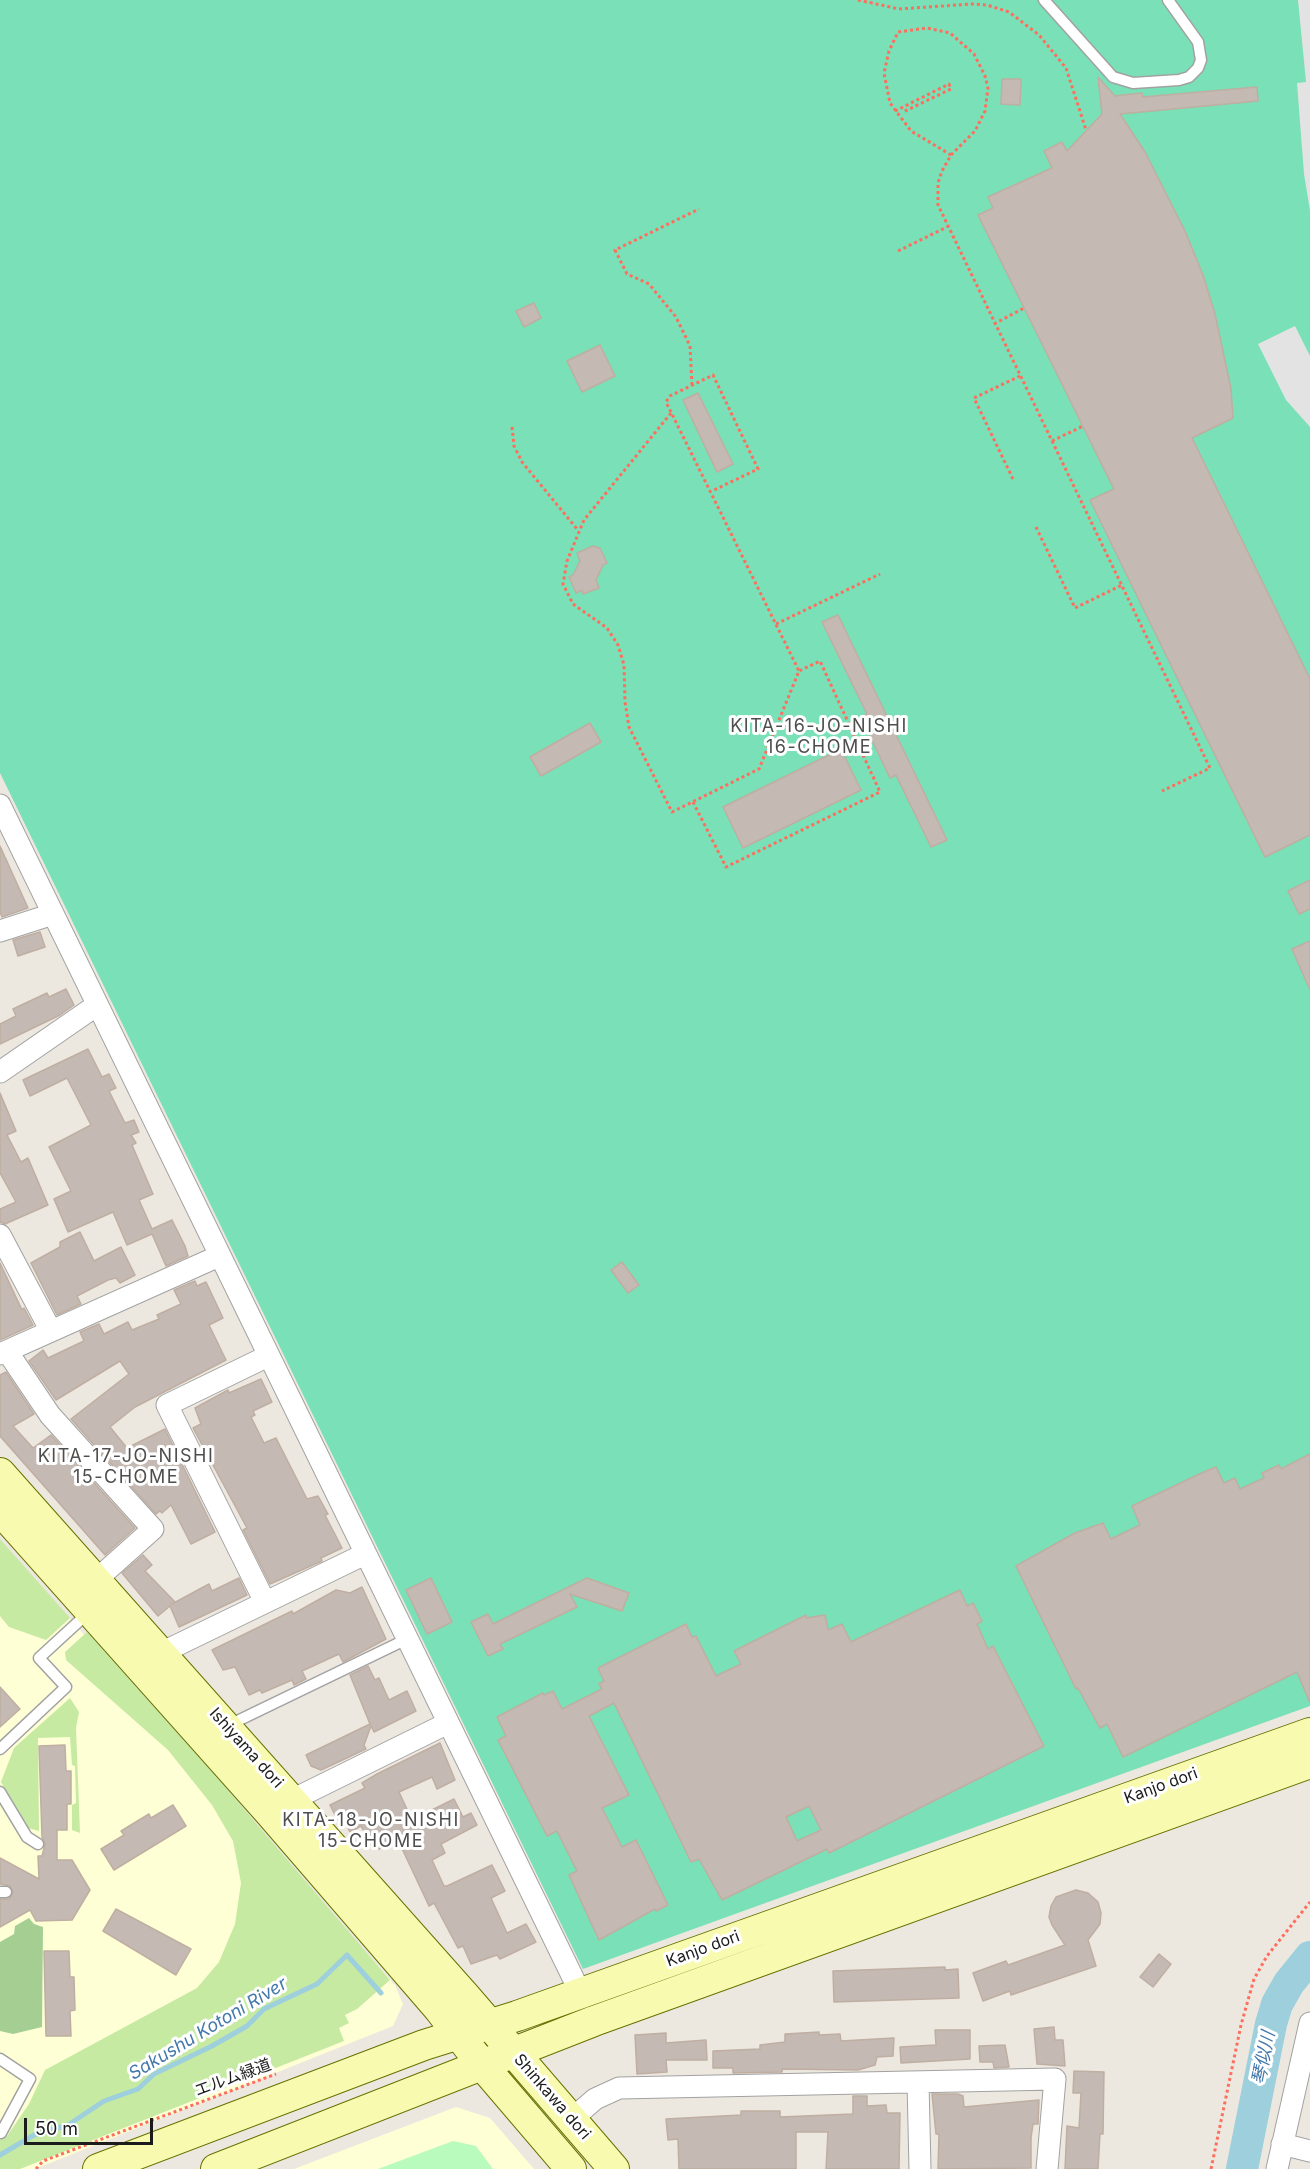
<!DOCTYPE html>
<html>
<head>
<meta charset="utf-8">
<style>
  body { margin:0 }
  #map { position:relative; width:1310px; height:2169px; overflow:hidden; background:#ede8df; font-family:Inter,sans-serif }
  canvas { display:block }
  .scale { position:absolute; left:24px; top:2118px; width:129px; height:27px; box-sizing:border-box; border:3px solid #1b1b1b; border-top:0; padding-left:8px; font-size:18px; line-height:21px; white-space:nowrap; color:#1b1b1b; -webkit-text-stroke:4px #fff; paint-order:stroke }
</style>
</head>
<body>
<div id="map">
<canvas width="1310" height="2169"></canvas>
<div class="scale">50 m</div>
</div>
<script>
const c = document.querySelector('canvas').getContext('2d');
c.lineJoin = 'round';
function paint(path, color) { c.fillStyle = color; c.fill(path, 'evenodd'); }
const poly = rows => new Path2D(rows.map(r => 'M' + r).join(''));
function trace(path, color, width, dash) { c.strokeStyle = color; c.lineWidth = width; c.lineCap = dash ? 'butt' : 'round'; c.setLineDash(dash || []); c.stroke(path); }
function write(font, color, halo, rows, align = 'center') {
  c.font = font + ' Inter,"Noto Sans JP",sans-serif'; c.lineWidth = 6; c.setLineDash([]); c.textBaseline = 'middle'; c.strokeStyle = halo; c.fillStyle = color; for (const [text, x, y, turn = 0] of rows) {
    c.save(); c.translate(x, y); c.rotate((+turn || 0) * Math.PI / 180); c.textAlign = isNaN(turn) ? turn : align; if (halo) c.strokeText(text, 0, 0); c.fillText(text, 0, 0); c.restore();
  }
}
const education = poly([
  [0,1540,395,1985,403,2004,393,2026,35,2169,0,2169],
  [456,2107,490,2118,534,2169,294,2169]
]);
const grass = poly([
  [0,1539,70,1618,46,1640,9,1627,0,1616],
  [87,1632,226,1788,390,1980,357,2009,345,2015,349,2023,339,2028,344,2041,20,2169,0,2169,0,2140,7,2136,29,2104,45,2070,197,1988,219,1962,235,1924,241,1883,233,1841,212,1805,168,1750,66,1660,65,1652],
  [70,1698,79,1712,76,1728,80,1833,72,1830,72,1805,76,1803,75,1766,72,1765,70,1737,38,1738,39,1831,28,1828,1,1782,14,1748]
]);
const forest = poly([
  [29,1918,34,1924,43,1927,42,2027,13,2034,0,2031,0,1942,14,1934,15,1926]
]);
const park = poly([
  [453,2141,476,2146,493,2169,378,2169]
]);
const pitch = poly([
  [0,0,1310,0,1310,1706,583,1969,0,773]
]);
const parking = poly([
  [1298,0,1310,0,1310,211,1304,174,1297,83,1306,82],
  [1295,326,1310,356,1310,427,1286,400,1258,344]
]);
const stream = poly([
  [0,2155,34,2135,68,2125,104,2101,138,2089,154,2074,212,2046,247,2026,264,2009,317,1984,347,1955,381,1993]
]);
const river = poly([
  [1242,2169,1271,2024,1277,2004,1289,1983,1310,1957]
]);
const building = poly([
  [1098,77,1115,96,1142,93,1143,97,1257,87,1258,101,1120,114,1145,152,1185,231,1203,275,1215,314,1231,389,1233,418,1192,438,1310,679,1310,835,1265,857,1090,500,1114,489,978,215,993,208,988,197,1052,168,1044,151,1062,142,1067,151,1102,114,1098,77],
  [1002,79,1021,79,1020,105,1001,104,1002,79],
  [534,303,541,318,524,327,516,311,534,303],
  [600,345,615,376,582,392,567,361,600,345],
  [698,393,733,464,717,472,683,400,698,393],
  [593,546,600,548,607,563,603,565,596,580,599,588,583,594,582,590,576,593,569,577,573,575,580,561,577,553,593,546],
  [838,615,947,840,931,847,896,775,890,778,861,717,867,714,822,622,838,615],
  [590,723,601,742,541,776,530,757,590,723],
  [841,749,861,790,743,848,723,807,841,749],
  [0,846,28,908,2,917,0,912,0,846],
  [1310,880,1310,909,1299,914,1288,891,1310,880],
  [40,932,45,947,18,956,13,940,40,932],
  [1310,941,1310,990,1292,949,1310,941],
  [66,989,74,1005,60,1015,0,1044,0,1024,16,1016,13,1009,47,993,49,997,66,989],
  [88,1049,102,1077,109,1074,116,1088,109,1091,125,1123,134,1120,139,1132,131,1135,136,1143,132,1145,153,1194,139,1200,152,1229,172,1220,185,1246,188,1256,166,1266,152,1234,127,1245,113,1212,68,1232,54,1199,71,1191,49,1147,91,1125,67,1078,30,1096,23,1080,88,1049],
  [0,1093,16,1131,7,1135,21,1162,28,1158,48,1205,5,1224,0,1222,0,1209,16,1202,0,1173,0,1093],
  [80,1232,94,1261,121,1247,135,1275,120,1283,116,1278,108,1280,77,1296,81,1304,57,1315,31,1263,60,1247,60,1242,80,1232],
  [622,1262,639,1285,628,1293,611,1270,622,1262],
  [0,1263,22,1310,24,1308,33,1325,0,1340,0,1263],
  [195,1281,197,1286,206,1282,223,1318,209,1325,226,1360,135,1407,110,1427,127,1448,165,1429,215,1532,191,1544,171,1505,162,1513,160,1511,156,1514,71,1419,129,1374,120,1361,56,1400,29,1361,43,1350,48,1358,84,1341,80,1332,99,1324,104,1334,128,1322,132,1330,159,1319,157,1315,181,1304,174,1290,195,1281],
  [6,1372,34,1414,13,1426,33,1448,51,1435,135,1528,105,1555,0,1436,0,1375,6,1372],
  [261,1379,272,1402,253,1411,255,1415,251,1417,264,1443,276,1438,307,1499,318,1496,328,1514,325,1515,342,1548,321,1558,322,1561,270,1584,243,1530,247,1528,193,1428,201,1424,195,1408,228,1390,229,1393,261,1379],
  [1310,1454,1310,1703,1297,1672,1123,1757,1107,1724,1100,1728,1078,1688,1076,1689,1016,1566,1075,1533,1103,1523,1111,1539,1140,1525,1132,1506,1206,1471,1216,1467,1224,1483,1235,1478,1240,1489,1264,1478,1262,1473,1279,1465,1281,1469,1310,1454],
  [143,1555,152,1565,145,1571,175,1602,172,1604,209,1584,212,1591,239,1578,247,1595,179,1627,170,1606,158,1616,122,1573,143,1555],
  [431,1578,452,1622,427,1634,406,1590,431,1578],
  [587,1578,629,1593,622,1611,570,1594,577,1607,500,1644,503,1649,488,1656,471,1622,488,1614,493,1624,587,1578],
  [362,1587,386,1639,343,1662,339,1654,302,1671,306,1679,294,1685,292,1680,262,1693,260,1690,249,1695,235,1667,223,1670,212,1650,292,1611,293,1614,336,1590,350,1593,362,1587],
  [960,1590,967,1606,973,1603,982,1621,977,1624,988,1649,993,1646,1044,1746,829,1853,827,1849,722,1900,699,1859,691,1862,614,1703,589,1716,629,1795,602,1808,622,1847,636,1840,668,1905,656,1911,655,1909,599,1940,569,1875,577,1871,557,1831,547,1836,498,1740,506,1736,497,1717,543,1693,544,1695,553,1691,562,1709,602,1689,599,1684,604,1681,598,1668,686,1624,692,1637,696,1636,716,1676,741,1664,734,1651,806,1615,806,1618,825,1615,828,1630,842,1624,851,1642,960,1590],
  [809,1806,821,1830,797,1841,786,1817,809,1806],
  [368,1666,375,1680,379,1678,389,1700,407,1691,416,1711,374,1732,371,1726,364,1745,366,1749,321,1770,311,1766,306,1755,370,1724,350,1675,368,1666],
  [0,1687,20,1709,0,1727,0,1687],
  [440,1743,455,1780,437,1789,432,1777,399,1792,412,1820,454,1799,463,1817,471,1813,477,1825,441,1844,445,1853,432,1860,444,1886,447,1886,492,1865,505,1891,491,1898,507,1933,526,1924,536,1942,500,1959,497,1955,471,1964,463,1946,458,1948,434,1903,429,1906,398,1840,379,1849,374,1841,371,1843,361,1826,350,1832,342,1816,337,1819,330,1805,365,1788,362,1783,377,1774,440,1743],
  [65,1745,66,1771,71,1771,71,1804,67,1804,67,1830,57,1830,57,1860,72,1860,90,1890,72,1920,36,1921,30,1910,0,1927,0,1899,9,1899,13,1893,10,1886,0,1884,0,1858,39,1879,38,1856,42,1856,45,1844,42,1837,39,1746,65,1745],
  [173,1805,186,1826,114,1870,101,1849,124,1835,121,1831,149,1814,151,1818,173,1805],
  [1076,1890,1088,1893,1098,1902,1101,1913,1100,1924,1088,1940,1096,1966,1011,1995,1010,1991,983,2001,973,1973,1006,1961,1008,1965,1065,1945,1052,1925,1049,1917,1051,1906,1056,1897,1076,1890],
  [116,1909,191,1949,176,1975,103,1931,116,1909],
  [44,1951,69,1951,70,1977,74,1977,75,2010,70,2011,71,2036,46,2036,44,1951],
  [1159,1954,1171,1964,1153,1987,1140,1977,1159,1954],
  [945,1967,945,1970,958,1969,959,1998,834,2002,833,1971,945,1967],
  [1054,2027,1055,2040,1063,2040,1065,2066,1037,2064,1034,2029,1054,2027],
  [935,2030,970,2030,970,2059,901,2063,900,2047,936,2045,935,2030],
  [819,2032,819,2035,840,2034,841,2041,894,2038,893,2056,877,2057,875,2065,858,2070,782,2069,782,2072,733,2073,733,2068,713,2068,713,2051,760,2049,760,2045,785,2042,785,2034,819,2032],
  [666,2033,666,2043,706,2040,707,2060,666,2060,667,2072,637,2074,635,2035,666,2033],
  [1005,2045,1009,2067,994,2068,993,2062,980,2062,979,2046,1005,2045],
  [1074,2071,1104,2072,1103,2134,1100,2134,1098,2169,1065,2169,1067,2126,1079,2128,1081,2093,1073,2093,1074,2071],
  [932,2094,958,2094,963,2096,964,2107,1039,2100,1038,2124,1033,2124,1031,2138,1031,2168,938,2169,939,2134,936,2134,932,2094],
  [853,2096,867,2096,867,2106,886,2105,887,2113,900,2113,899,2169,826,2169,828,2132,796,2132,796,2169,679,2169,678,2139,668,2140,666,2119,741,2115,741,2111,780,2111,780,2117,853,2114,853,2096]
]);
const path = poly([
  [858,0,899,9,972,4,987,5,1009,12,1039,35,1066,68,1086,130],
  [895,111,949,84,951,89,903,112],
  [951,155,911,131,890,103,884,73,889,51,898,32,927,28,950,33,974,54,985,76,988,88,985,111,975,131,951,155,942,171,938,183,938,205,1210,768,1162,791],
  [898,251,947,227],
  [994,324,1024,308],
  [692,385,690,346,676,317,649,284,627,274,615,250,699,209],
  [671,413,584,520,567,561,563,584,573,604,607,628,618,645,624,665,625,702,629,727,672,812,759,769,799,671,666,402,670,396,713,375,758,469,712,491],
  [512,427,514,446,522,462,577,529],
  [1052,441,1083,426],
  [1013,479,974,398,1020,376],
  [1036,527,1075,608,1122,585],
  [776,624,880,574],
  [693,802,726,867,880,792,820,661,799,671],
  [36,2169,43,2161,276,2074],
  [1211,2169,1241,2025,1254,1979,1267,1956,1310,1902]
]);
const lane = poly([
  [1044,0,1113,77,1133,83,1179,80,1189,77,1198,68,1201,60,1198,42,1168,0],
  [229,1725,407,1639],
  [0,1749,66,1687,39,1658,88,1613],
  [0,1792,27,1837,38,1844],
  [0,1892,6,1892],
  [0,2059,30,2079,1,2133]
]);
const street = poly([
  [0,805,580,1992],
  [0,931,53,914],
  [0,1072,97,1005],
  [0,1235,51,1331],
  [7,1351,50,1415,153,1529,96,1580],
  [0,1354,219,1256],
  [265,1602,167,1405,268,1356],
  [161,1653,365,1554],
  [292,1800,448,1723],
  [918,2082,920,2169],
  [572,2119,595,2099,619,2088,1055,2079,1047,2169],
  [1282,2144,1310,2151],
  [1277,2169,1310,2023]
]);
const secondary = poly([
  [0,1473,466,1997,614,2169],
  [0,1510,270,1813,439,2009,483,2066,571,2169],
  [98,2169,424,2045,517,2016,1310,1733],
  [216,2169,594,2021,1310,1763]
]);
const streetNames = [
  ["Ishiyama dori",246,1748,48],
  ["Kanjo dori",1161,1786,-20],
  ["Kanjo dori",703,1949,-20],
  ["エルム緑道",233,2078,-20],
  ["Shinkawa dori",552,2097,49]
];
const neighbourhoodNames = [
  ["KITA-16-JO-NISHI",819,727],
  ["16-CHOME",819,748],
  ["KITA-17-JO-NISHI",126,1457],
  ["15-CHOME",126,1478],
  ["KITA-18-JO-NISHI",371,1821],
  ["15-CHOME",371,1842]
];
const waterNames = [
  ["Sakushu Kotoni River",208,2029,-31],
  ["琴似川",1264,2058,-79]
];
paint(education, '#ffffd6');
paint(grass, '#c6eaa2');
paint(forest, '#a4ce92');
paint(park, '#b9fabd');
paint(pitch, '#79e0b7');
paint(parking, '#e3e3e3');
trace(stream, '#9dcfdd', 5);
trace(river, '#9dcfdd', 32);
paint(building, '#c4bab3');
trace(building, '#bfaea1', 1.5);
trace(lane, '#a2a2a2', 13);
trace(street, '#a2a2a2', 23);
trace(secondary, '#667201', 32);
trace(path, '#fe6e5f', 3, [3, 3]);
trace(lane, '#fff', 10);
trace(street, '#fff', 21);
trace(secondary, '#f8fbaf', 30);
write('16px', '#1b1b1b', '#fff', streetNames);
c.letterSpacing = '1.5px';
write('18px', '#4e4e4e', '#fff', neighbourhoodNames);
c.letterSpacing = '0px';
write('italic 18px', '#4579ac', '#fff', waterNames);
</script>
</body>
</html>
